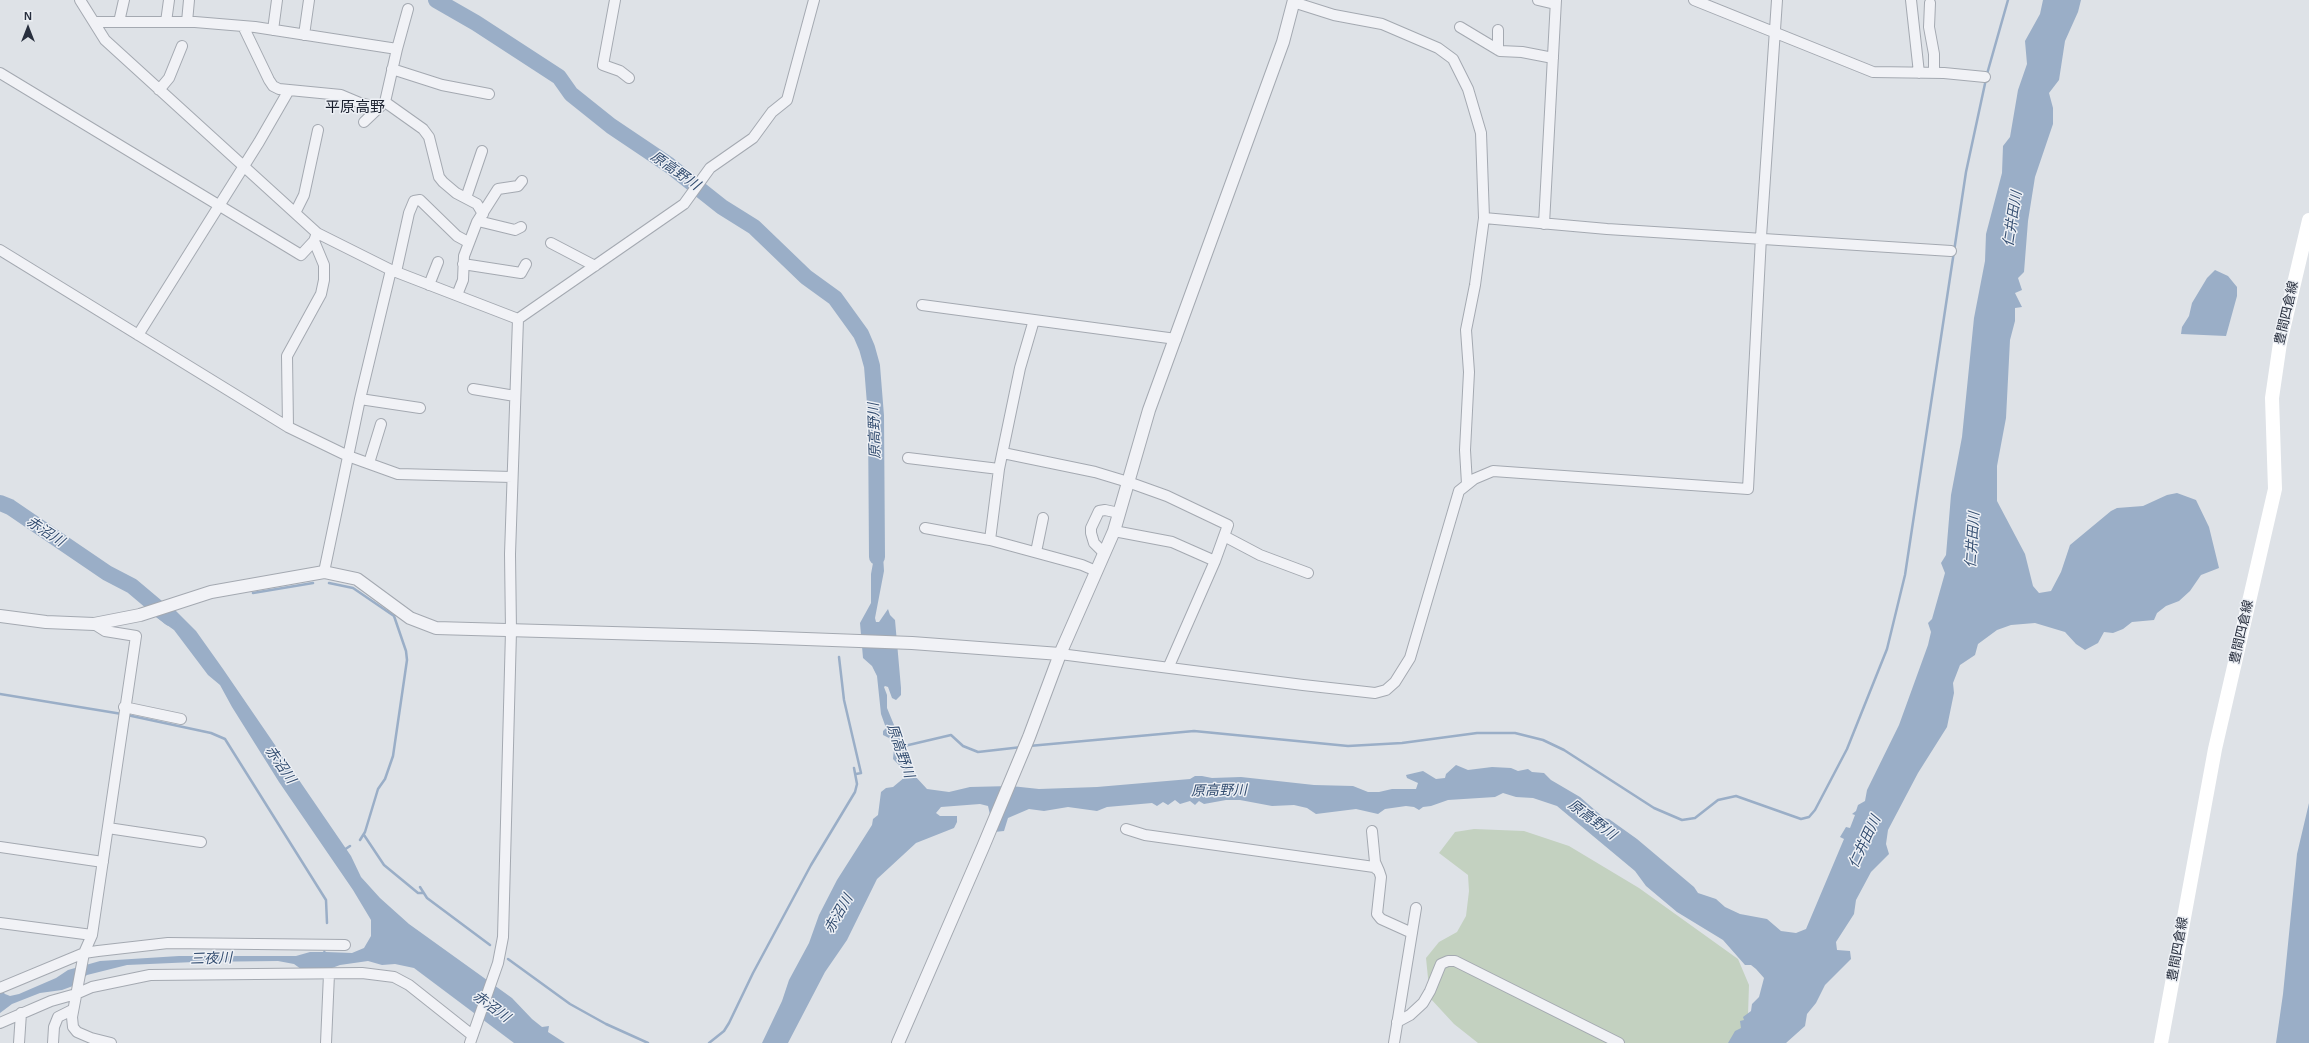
<!DOCTYPE html>
<html>
<head>
<meta charset="utf-8">
<style>
  body { margin:0 }
  #map { position:relative; width:2309px; height:1043px; overflow:hidden; background:#dee2e7; font-family:Helvetica,sans-serif }
  canvas { display:block }
  .north { position:absolute; left:8px; top:8px; width:40px; height:40px; -webkit-text-stroke:3px #edf0f5; paint-order:stroke; rotate:0deg; font-size:11px; font-weight:700; line-height:16px; text-align:center; color:#282f3e }
  .north::after { content:''; display:block; margin:auto; width:14px; height:18px; background:#282f3e; clip-path:polygon(50% 0,100% 100%,50% 72%,0 100%) }
</style>
</head>
<body>
<div id="map">
<canvas width="2309" height="1043"></canvas>
<div class="north">N</div>
</div>
<script>
const c = document.querySelector('canvas').getContext('2d');
c.lineJoin = 'round';
function paint(path, color) { c.fillStyle = color; c.fill(path, 'evenodd'); }
const poly = rows => new Path2D(rows.map(r => 'M' + r).join(''));
function trace(path, color, width, dash) { c.strokeStyle = color; c.lineWidth = width; c.lineCap = dash ? 'butt' : 'round'; c.setLineDash(dash || []); c.stroke(path); }
function write(font, color, halo, rows, align = 'center') {
  c.font = font + ' Helvetica,"Noto Sans JP",sans-serif'; c.lineWidth = 3; c.setLineDash([]); c.textBaseline = 'middle'; c.strokeStyle = halo; c.fillStyle = color; for (const [text, x, y, turn = 0] of rows) {
    c.save(); c.translate(x, y); c.rotate((+turn || 0) * Math.PI / 180); c.textAlign = isNaN(turn) ? turn : align; if (halo) c.strokeText(text, 0, 0); c.fillText(text, 0, 0); c.restore();
  }
}
const green = poly([
  [1474,829,1524,831,1569,846,1639,888,1738,959,1749,985,1748,1015,1740,1043,1478,1043,1454,1024,1430,998,1426,958,1439,942,1457,932,1466,916,1469,891,1468,875,1439,853,1455,832]
]);
const water = poly([
  [2043,0,2081,0,2078,12,2065,41,2059,80,2049,93,2053,108,2053,124,2035,177,2028,221,2024,272,2018,278,2022,290,2015,293,2022,307,2015,308,2015,321,2010,340,2006,418,1997,466,1997,501,2025,554,2033,586,2039,593,2051,591,2061,572,2070,545,2111,511,2117,508,2143,506,2167,495,2177,493,2196,500,2209,527,2219,568,2201,575,2190,591,2179,601,2166,606,2157,613,2154,620,2132,622,2123,629,2113,633,2104,632,2098,643,2085,650,2076,644,2065,632,2035,623,2011,625,1997,630,1978,644,1975,655,1960,665,1953,683,1954,693,1947,727,1918,773,1888,830,1886,844,1889,854,1871,872,1856,900,1854,914,1836,942,1837,950,1850,951,1851,959,1825,985,1816,1003,1807,1014,1805,1026,1786,1043,1728,1043,1735,1031,1741,1028,1740,1021,1744,1020,1743,1017,1751,1011,1752,1004,1759,997,1764,978,1756,969,1751,965,1745,965,1723,940,1677,912,1646,886,1635,871,1557,806,1533,798,1516,797,1503,793,1495,797,1448,800,1431,806,1423,807,1419,810,1414,807,1406,806,1385,809,1378,814,1356,809,1316,814,1307,808,1294,805,1272,806,1240,800,1226,800,1204,804,1199,801,1195,805,1190,801,1180,804,1175,800,1168,805,1163,802,1157,806,1152,803,1107,807,1097,811,1068,807,1044,811,1029,809,1008,818,1004,831,994,832,988,806,980,804,941,807,936,813,940,816,957,816,957,822,954,828,916,843,877,879,847,940,825,972,788,1043,762,1043,782,1001,789,980,809,943,819,915,837,880,872,825,873,819,878,815,881,792,886,788,893,787,905,777,904,770,893,759,894,749,891,739,883,735,883,731,886,728,881,714,877,676,872,666,863,658,860,623,871,603,871,574,875,552,874,524,883,555,884,571,875,618,876,622,879,622,888,609,890,615,895,620,901,688,901,695,896,700,892,698,888,687,885,686,884,687,887,695,887,708,915,776,927,789,949,792,970,787,1011,786,1039,789,1097,787,1190,779,1195,776,1202,776,1212,778,1241,777,1314,785,1353,786,1368,792,1379,792,1392,789,1416,789,1418,783,1407,778,1406,775,1423,771,1436,779,1445,778,1446,774,1456,765,1468,770,1492,767,1511,768,1518,771,1528,769,1532,772,1544,773,1551,780,1580,797,1604,818,1609,819,1637,839,1694,887,1698,893,1716,899,1725,907,1740,914,1767,919,1781,931,1796,933,1806,929,1844,839,1840,837,1846,827,1850,828,1855,815,1852,814,1856,811,1858,805,1865,801,1867,790,1899,725,1928,645,1931,632,1928,623,1932,619,1945,573,1941,563,1946,555,1951,495,1962,437,1974,318,1985,261,1986,234,2002,173,2003,146,2010,137,2018,90,2027,64,2025,41,2040,14],
  [2215,270,2228,276,2237,287,2237,296,2226,336,2181,334,2182,327,2189,316,2192,303,2207,278],
  [173,608,196,631,223,669,351,856,361,877,380,898,409,924,512,998,532,1019,542,1027,549,1026,548,1032,565,1043,514,1043,414,968,395,964,382,965,368,961,340,965,332,968,301,969,294,964,278,961,194,962,127,965,87,975,73,986,62,990,40,993,12,1004,0,1013,0,993,3,992,5,994,10,996,19,994,56,978,68,970,100,961,179,956,296,956,310,952,323,952,324,950,326,952,352,953,364,948,371,936,371,920,353,890,279,782,232,707,220,685,208,675,174,630,153,615],
  [2309,803,2309,1043,2276,1043,2283,994,2297,854]
]);
const stream = poly([
  [1987,74,2008,0],
  [329,583,353,588,394,616,406,651,407,660,393,756,385,779,378,789,365,832,360,840],
  [253,593,313,583],
  [839,657,844,700,861,773,856,774],
  [0,694,122,714],
  [127,715,211,733,225,739,326,900,327,923],
  [1029,746,1194,731,1348,746,1402,743,1477,733,1515,733,1543,740,1564,750,1654,808,1682,820,1695,818,1718,800,1736,796,1801,819,1809,817,1815,810,1847,749,1887,649,1905,575,1966,172,1986,79],
  [900,747,951,735,963,746,978,752,1022,747],
  [364,835,384,865,418,893,423,893],
  [344,850,350,846],
  [420,887,427,898,490,945],
  [508,959,570,1004,606,1024,648,1043],
  [709,1043,724,1031,729,1023,753,973,811,865,855,792,857,784,854,768]
]);
const river = poly([
  [436,0,476,23,559,77,571,94,611,126,669,165,722,207,754,227,806,277,835,298,861,334,867,348,872,366,876,416,877,557],
  [0,503,10,507,107,573,132,586,170,618]
]);
const minor = poly([
  [80,0,105,40,317,233,391,270,518,319,684,204,710,168,753,138,772,112,787,100,814,0],
  [615,0,603,65,620,71,629,78],
  [1538,0,1555,4],
  [1694,0,1873,72,1944,73,1985,77],
  [1911,0,1919,73],
  [1293,2,1334,15,1382,24,1438,48,1453,59,1468,89,1481,133,1484,218,1475,285,1466,330,1469,372,1465,450,1467,484],
  [1930,3,1929,27,1934,54,1934,73],
  [95,22,195,22,255,27,397,49],
  [119,22,124,0],
  [166,22,169,0],
  [187,22,189,0],
  [243,26,269,80,273,86,279,89,341,95,360,103,378,107],
  [1460,27,1500,51,1522,52,1553,58],
  [273,30,277,0],
  [1498,30,1498,50],
  [304,35,309,0],
  [392,69,442,85,489,94],
  [0,73,301,255,314,241,317,233],
  [159,90,169,78,182,46],
  [385,102,397,49,408,9],
  [364,122,385,102,423,129,429,137,439,177,443,182,456,193,477,204,483,214],
  [466,198,482,151],
  [295,213,304,195,318,130],
  [1484,218,1607,229,1951,251],
  [478,221,515,230,521,227],
  [1544,224,1556,0],
  [551,243,595,266],
  [0,250,288,427,348,456,398,474,512,477],
  [463,264,521,273,526,264],
  [396,272,409,213,414,201,420,200,457,236,468,242],
  [429,285,438,262],
  [457,295,463,280,464,256,477,222,498,189,518,186,522,181],
  [922,305,1176,339],
  [138,335,259,142,289,90],
  [473,389,515,396],
  [360,399,420,408],
  [288,427,287,356,321,294,324,280,324,265,314,241],
  [1003,453,1095,472,1128,482,1167,496,1228,525,1215,561,1169,666],
  [908,458,999,469],
  [369,463,381,424],
  [925,528,990,540,1082,565,1096,571],
  [1114,531,1172,542,1215,561],
  [1224,536,1260,555,1308,573],
  [990,540,999,469,1020,368,1034,320],
  [1036,552,1043,518],
  [1104,553,1094,543,1091,533,1091,528,1099,511,1105,510,1119,513],
  [324,572,360,399,391,270],
  [94,624,105,631,136,636,92,935,84,953,72,1017,73,1027,77,1032,91,1038,111,1043],
  [1060,654,1303,685,1375,693,1386,690,1395,682,1410,658,1459,491,1474,479,1493,471,1748,489,1761,237,1777,0],
  [124,707,181,719],
  [108,828,201,842],
  [1126,829,1145,835,1374,867,1379,871,1381,877,1377,914,1381,919,1412,933],
  [1372,831,1375,862,1379,871],
  [0,847,103,862],
  [0,923,92,935],
  [0,988,84,953,98,951,168,943,345,945],
  [1397,1022,1410,1015,1423,1003,1430,991,1441,964,1448,961,1455,961,1619,1043],
  [0,1023,51,1001,76,994,92,987,150,975,362,973,394,977,409,985,472,1035],
  [19,1043,21,1013],
  [53,1043,54,1027,58,1017,72,1010],
  [326,1043,329,974],
  [470,1043,498,963,503,937,511,631,510,554,518,319],
  [1394,1043,1416,908]
]);
const tertiary = poly([
  [0,616,46,622,94,624,140,615,211,592,324,572,357,579,410,618,436,628,753,637,912,643,1060,654],
  [898,1043,983,847,1029,737,1060,654,1114,531,1149,410,1283,42,1294,0]
]);
const secondary = poly([
  [2161,1043,2215,749,2275,489,2272,398,2280,343,2309,220]
]);
const streetNames = [
  ["豊間四倉線",2287,313,-77],
  ["豊間四倉線",2242,632,-77],
  ["豊間四倉線",2178,949,-80]
];
const waterNames = [
  ["原高野川",675,171,35],
  ["仁井田川",2013,219,-81],
  ["原高野川",875,431,-92],
  ["赤沼川",45,532,33],
  ["仁井田川",1973,540,-86],
  ["原高野川",900,751,71],
  ["赤沼川",280,765,55],
  ["原高野川",1219,791,-1],
  ["原高野川",1592,820,37],
  ["仁井田川",1865,842,-65],
  ["赤沼川",839,914,-60],
  ["三夜川",211,959,-2],
  ["赤沼川",491,1007,36]
];
const quarterNames = [
  ["平原高野",355,108]
];
paint(green, '#c3d1c0');
paint(water, '#9aaec7');
trace(stream, '#9aaec7', 2.5);
trace(river, '#9aaec7', 16);
trace(minor, '#a4a9b1', 12);
trace(tertiary, '#a4a9b1', 14);
trace(minor, '#f1f2f6', 10);
trace(tertiary, '#f1f2f6', 12);
trace(secondary, '#fff', 14);
write('13px', '#282f3e', '#edf0f5', streetNames);
write('italic 14px', '#334d70', '#edf0f5', waterNames);
write('15px', '#1a202e', '#edf0f5', quarterNames);
</script>
</body>
</html>
